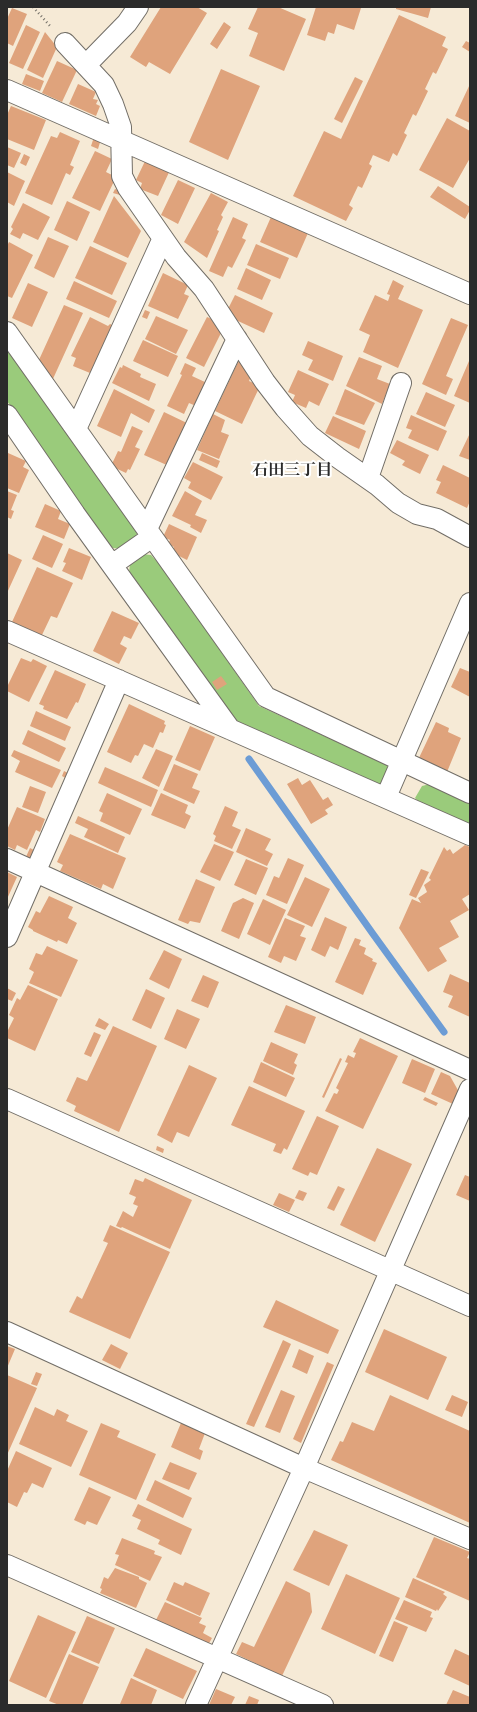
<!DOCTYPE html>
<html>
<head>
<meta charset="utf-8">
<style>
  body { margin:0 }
  #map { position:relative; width:477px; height:1712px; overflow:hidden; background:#f6ead6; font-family:"IM FELL Double Pica",serif }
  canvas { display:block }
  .frame { position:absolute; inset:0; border:8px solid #2b2b2b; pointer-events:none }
</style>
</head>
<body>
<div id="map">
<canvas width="477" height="1712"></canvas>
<div class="frame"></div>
</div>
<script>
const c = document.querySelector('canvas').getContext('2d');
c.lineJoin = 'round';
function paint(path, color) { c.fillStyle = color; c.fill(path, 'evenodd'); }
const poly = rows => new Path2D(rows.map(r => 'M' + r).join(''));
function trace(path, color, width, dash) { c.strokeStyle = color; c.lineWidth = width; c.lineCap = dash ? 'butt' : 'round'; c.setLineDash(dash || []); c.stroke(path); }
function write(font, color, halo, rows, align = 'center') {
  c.font = font + ' "IM FELL Double Pica","Noto Serif JP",serif'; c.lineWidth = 4; c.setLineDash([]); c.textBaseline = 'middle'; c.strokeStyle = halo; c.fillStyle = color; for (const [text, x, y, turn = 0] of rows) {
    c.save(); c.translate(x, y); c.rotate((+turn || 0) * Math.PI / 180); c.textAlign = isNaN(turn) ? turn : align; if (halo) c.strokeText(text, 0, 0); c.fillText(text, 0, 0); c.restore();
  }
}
const green = poly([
  [7,347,133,524,137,533,135,542,122,549,113,548,104,541,7,401],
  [142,554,151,555,161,566,259,706,387,765,389,773,384,784,375,785,236,723,129,573,130,563],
  [430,784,470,803,470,828,423,807,415,798,422,786]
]);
const stream = poly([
  [249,759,373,934,444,1032]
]);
const building = poly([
  [161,7,197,7,207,13,170,74,149,62,146,67,130,57],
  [258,7,278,7,306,19,284,71,249,56,258,33,248,29],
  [316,7,357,7,361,8,354,30,337,24,334,34,328,32,325,41,307,35],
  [396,7,431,7,428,18,396,9],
  [12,8,27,14,13,46,7,43,7,19],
  [399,15,446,37,442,46,448,49,436,74,433,72,425,89,428,91,416,116,413,114,404,133,407,135,397,156,393,153,389,162,373,155,369,164,372,166,362,188,358,186,349,205,353,208,346,221,293,196,324,131,341,139],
  [224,22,231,27,217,49,210,44],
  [26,25,40,32,23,69,9,63],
  [45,32,57,47,43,78,27,70],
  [466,41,470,43,470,52,462,47],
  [57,61,77,70,62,102,42,93],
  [221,69,260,86,228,160,189,142],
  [26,74,44,81,40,91,22,84],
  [355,77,363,81,342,123,334,119],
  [78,84,96,92,93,99,98,100,96,104,100,106,96,116,69,104],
  [470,84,470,123,455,116],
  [11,106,46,120,34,150,7,139,7,115],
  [447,118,470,131,470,158,453,188,419,170],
  [60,132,80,141,70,165,74,167,70,175,66,173,52,205,25,193,51,136,57,138],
  [94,137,101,139,98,149,91,146],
  [7,147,21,153,14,168,7,165],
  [95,151,112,159,106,172,116,177,100,211,72,198],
  [24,154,30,157,26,166,20,163],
  [147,157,171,168,158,196,140,189,142,183,136,180],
  [7,172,25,181,14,206,7,202],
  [178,180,195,188,178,224,161,215],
  [438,186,470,207,470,210,465,219,430,197],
  [115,189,121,191,120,195,113,193],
  [211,193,228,202,221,215,223,217,217,230,219,231,207,258,184,242],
  [114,196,141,231,128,258,93,242],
  [67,201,90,212,77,241,54,230],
  [23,203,50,217,38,240,23,233,20,239,10,234,13,229,11,227],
  [233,217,248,224,242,238,246,240,232,268,228,266,223,277,209,271],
  [271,217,308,233,297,258,260,242],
  [48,237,69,246,54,278,34,268],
  [9,242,33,255,12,298,7,296,7,246],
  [256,244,289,258,280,279,247,265],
  [90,246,127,263,112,295,75,278],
  [246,268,271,280,262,300,237,289],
  [163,273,188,285,184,294,189,296,178,319,148,306],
  [393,280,404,286,398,299,423,310,398,368,363,352,370,335,359,330,375,295,388,301,390,295,387,294],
  [74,281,117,301,109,318,66,299],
  [28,283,48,292,32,327,12,318],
  [235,295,273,313,264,333,225,315],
  [64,305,83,313,52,381,38,362],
  [145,310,150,312,147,319,142,317],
  [156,316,188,330,176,354,145,339],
  [90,317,108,326,110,324,116,327,105,341,90,373,73,366,76,358,71,356],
  [207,317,214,320,222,331,204,367,186,358],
  [451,318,468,325,446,376,453,379,446,395,422,384],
  [143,340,178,356,168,377,133,361],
  [308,341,343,356,333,381,308,370,313,360,302,355],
  [359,357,382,366,377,379,390,384,382,404,346,386],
  [469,361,470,362,470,403,454,396],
  [238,362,245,364,252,374,249,381,260,386,242,424,215,411],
  [185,363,196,368,192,376,207,383,196,406,189,403,184,414,167,406,182,375,180,374],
  [123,365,141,374,140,377,156,384,149,401,112,383,120,367,122,368],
  [298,370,329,384,319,406,309,401,306,408,292,402,295,395,288,392],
  [114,389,155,410,149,423,131,413,121,437,97,426],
  [345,389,375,403,364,425,335,414],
  [426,392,455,405,445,427,416,414],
  [164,412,189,424,169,466,144,455],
  [213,414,225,420,221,432,229,435,219,459,197,450],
  [411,415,447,431,438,451,408,438,412,430,406,428],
  [333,416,366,431,359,449,325,433],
  [132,426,143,431,135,447,140,449,130,470,128,469,126,473,111,466,118,451,121,452],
  [470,433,470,460,459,456],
  [397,440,429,455,420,474,402,465,405,461,390,453],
  [8,453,26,461,23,467,29,470,19,493,7,488,7,457],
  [202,453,220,461,217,468,199,460],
  [193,462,223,477,211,500,188,488,191,482,184,478],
  [443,465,470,478,469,490,470,491,470,501,467,508,436,493,441,482,436,480],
  [7,491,17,495,11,510,14,511,11,519,7,517],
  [185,491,202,501,195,515,207,520,201,533,190,527,191,525,172,516],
  [45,504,61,511,58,519,70,524,64,539,35,527],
  [169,524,197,537,187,560,171,552,174,547,168,544,170,540,163,537],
  [43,535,63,544,52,568,32,559],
  [69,548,91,557,82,580,62,571,66,563,63,562],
  [7,553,22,560,7,593],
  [37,567,73,583,57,618,51,616,42,635,12,622],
  [112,611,139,623,131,639,124,636,120,644,127,648,119,664,93,651],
  [21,658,31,662,33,659,47,666,29,702,7,691,7,687],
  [460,668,470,672,470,697,451,687],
  [55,670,86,684,78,703,76,702,67,719,43,709,44,706,39,704],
  [221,676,227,684,217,690,212,682],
  [129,704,165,721,164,724,166,725,163,733,160,732,153,748,144,744,138,756,135,755,131,763,107,752],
  [36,711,71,727,65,741,30,726],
  [436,722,449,728,448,732,461,738,447,772,418,760],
  [190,726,215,737,200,771,175,760],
  [28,730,66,748,59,762,22,744],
  [156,749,173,756,159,787,142,778],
  [14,750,61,770,52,788,15,772,20,761,11,756],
  [174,764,198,774,192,788,200,791,194,804,163,790],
  [105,767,158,790,151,807,98,783],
  [64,771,72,775,69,780,62,776],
  [298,778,302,785,310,780,323,800,328,797,333,805,325,810,328,814,311,824,287,784],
  [30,786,46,792,38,813,22,807],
  [107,793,142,809,130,835,100,821,103,813,99,811],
  [161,793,188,805,185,813,191,816,185,829,151,815],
  [225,806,238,812,232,826,241,830,232,849,214,841,216,836,213,834],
  [17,807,45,819,40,832,36,830,27,850,17,845,15,850,7,846,7,830],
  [78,816,125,837,118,853,84,837,88,829,75,823],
  [246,828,271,839,265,850,273,854,267,866,236,852],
  [70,834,126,858,113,889,103,884,101,889,60,871,63,865,57,862],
  [214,844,234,852,220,881,200,872],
  [465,845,470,847,470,894,462,899,469,910,450,921,459,937,439,948,447,961,428,972,399,928,412,899,421,903,418,898,427,892,424,885,431,880,429,878,444,847,447,851,450,849,453,854],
  [30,848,38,852,33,862,25,859],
  [288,858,304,865,287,904,266,895,274,876,279,878],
  [246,859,268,868,256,895,234,885],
  [421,869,429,872,416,898,409,895],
  [7,872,17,877,7,899],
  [305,877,330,889,312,927,287,915],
  [196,879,215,887,200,923,190,921,188,924,178,920],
  [49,896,73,907,68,918,77,923,67,944,58,940,57,942,33,931,33,930,28,927,36,911,40,913],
  [243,898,254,903,239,939,221,931,233,903],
  [263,899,286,910,270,945,247,934],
  [325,917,347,927,338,950,330,946,325,957,311,950],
  [285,918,305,926,300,936,306,938,296,961,284,956,281,963,268,957],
  [355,938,361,940,359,945,366,948,364,954,373,959,372,961,377,963,363,995,335,982],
  [47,946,78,960,61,997,29,983,34,972,29,969,36,953,42,955],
  [164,950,182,959,169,989,149,979],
  [450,974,470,983,470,1017,448,1007,453,996,443,992],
  [203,975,219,982,208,1008,191,1001],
  [28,985,58,999,35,1051,7,1038,7,1032,14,1018,9,1015,17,998,20,1000],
  [7,988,16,993,12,1001,7,999],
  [146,989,165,998,151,1029,132,1020],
  [286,1005,316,1017,305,1044,274,1032],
  [177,1009,200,1019,186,1049,164,1039],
  [99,1018,109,1024,105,1030,95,1026],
  [113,1026,157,1046,119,1132,74,1111,76,1106,66,1101,77,1077,87,1081],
  [94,1032,101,1035,91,1057,84,1054],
  [360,1038,398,1056,363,1129,325,1111,334,1093,337,1094,339,1090,336,1088,348,1063,345,1062,348,1055,354,1058,356,1053,353,1052],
  [271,1042,298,1054,294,1063,297,1065,293,1075,263,1061],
  [340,1058,342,1059,324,1098,322,1097],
  [412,1059,435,1069,425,1093,402,1083],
  [261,1062,295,1078,286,1097,253,1082],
  [189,1065,217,1078,189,1137,177,1132,172,1143,157,1135],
  [441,1072,450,1076,459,1092,453,1104,431,1094],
  [249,1086,305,1111,287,1150,284,1148,281,1154,273,1151,276,1144,231,1125],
  [425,1097,438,1103,436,1106,423,1100],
  [317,1116,339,1126,317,1175,310,1172,308,1176,292,1169],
  [157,1146,164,1149,163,1153,156,1150],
  [377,1148,412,1164,375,1242,340,1225],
  [465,1175,470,1177,470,1201,456,1195],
  [145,1178,192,1200,170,1249,122,1227,121,1228,116,1226,123,1211,133,1217,138,1206,133,1204,136,1197,129,1194,135,1179,143,1182],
  [338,1186,345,1189,334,1211,327,1208],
  [299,1190,307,1193,303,1201,295,1198],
  [279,1193,295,1200,289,1212,273,1205],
  [110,1225,170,1252,130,1339,69,1312,77,1296,82,1299,108,1243,103,1241],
  [276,1300,339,1330,328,1354,263,1327],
  [384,1329,447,1357,428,1400,365,1372],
  [283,1340,291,1344,254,1427,246,1424],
  [111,1344,128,1353,120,1369,102,1360],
  [7,1346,15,1349,7,1368],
  [299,1349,314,1356,307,1374,292,1367],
  [327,1362,334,1365,301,1443,293,1439],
  [36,1372,42,1374,37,1386,31,1384],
  [7,1375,37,1388,7,1455],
  [281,1390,295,1396,280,1433,265,1427],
  [390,1395,470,1431,470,1523,331,1460,340,1441,343,1442,352,1422,374,1431],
  [452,1395,468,1402,462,1417,445,1410],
  [35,1407,54,1416,57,1409,69,1415,66,1421,88,1431,71,1467,19,1444],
  [101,1423,120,1431,117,1437,156,1454,136,1500,79,1475],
  [181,1423,205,1433,199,1449,203,1451,200,1460,171,1447],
  [16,1451,52,1468,43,1488,32,1483,27,1493,24,1492,17,1507,7,1502,7,1471],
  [170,1462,197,1473,189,1490,162,1479],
  [155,1480,192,1498,183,1518,146,1500],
  [89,1487,111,1497,97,1525,87,1521,85,1525,74,1520],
  [138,1504,192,1529,181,1555,158,1544,160,1540,137,1529,141,1520,132,1516],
  [314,1530,348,1545,329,1586,293,1570],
  [434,1537,470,1552,467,1558,470,1559,470,1601,416,1577],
  [122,1538,155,1551,154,1554,162,1557,150,1581,115,1565,119,1555,115,1554],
  [115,1568,139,1577,139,1579,147,1583,136,1608,100,1593,102,1589,100,1588,104,1577,108,1579],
  [346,1574,400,1598,375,1654,321,1629],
  [413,1578,445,1592,443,1594,447,1597,438,1611,437,1609,436,1611,405,1597],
  [286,1581,310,1593,312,1612,282,1676,236,1654,242,1642,254,1647],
  [174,1582,183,1586,185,1582,210,1593,200,1616,166,1600],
  [404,1600,432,1612,430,1617,433,1618,426,1632,395,1619],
  [165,1602,202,1618,199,1623,206,1626,203,1633,212,1638,208,1645,156,1620],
  [38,1615,76,1632,46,1698,9,1681],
  [87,1616,115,1628,99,1664,71,1652],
  [394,1621,408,1627,393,1662,379,1656],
  [146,1648,197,1671,183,1699,133,1676],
  [455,1649,470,1656,470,1686,444,1674],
  [69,1654,99,1667,82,1705,59,1705,49,1701],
  [131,1678,157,1690,151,1705,120,1704],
  [216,1689,235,1697,231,1705,209,1705],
  [453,1690,470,1697,470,1705,446,1705],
  [249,1696,259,1700,257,1705,245,1705]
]);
const path = poly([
  [33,7,51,27]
]);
const street = poly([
  [65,43,104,85,113,104,121,127,122,176,128,188,176,257,204,289,265,382,285,408,310,436,337,457,377,485,398,503,417,514,437,519,470,537],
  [86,65,127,23,138,7],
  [7,90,470,294],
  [7,332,266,697,470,793],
  [7,415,75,514,230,729],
  [76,429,163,238],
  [368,478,401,383],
  [147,529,237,339],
  [112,565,152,537],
  [7,631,470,835],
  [386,797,470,603],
  [7,859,470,1070],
  [7,937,119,680],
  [7,1099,470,1306],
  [7,1332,304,1468,470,1539],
  [7,1565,323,1705],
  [196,1705,304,1468,470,1089]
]);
const neighbourhoodNames = [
  ["石田三丁目",292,472]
];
paint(green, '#9acb7b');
trace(stream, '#6c9cd5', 7);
paint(building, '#dfa37c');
trace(street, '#726e67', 22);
trace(path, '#726e67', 2.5, [1, 3]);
trace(street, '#fff', 20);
write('bold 16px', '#2b2b2b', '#fff', neighbourhoodNames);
</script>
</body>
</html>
